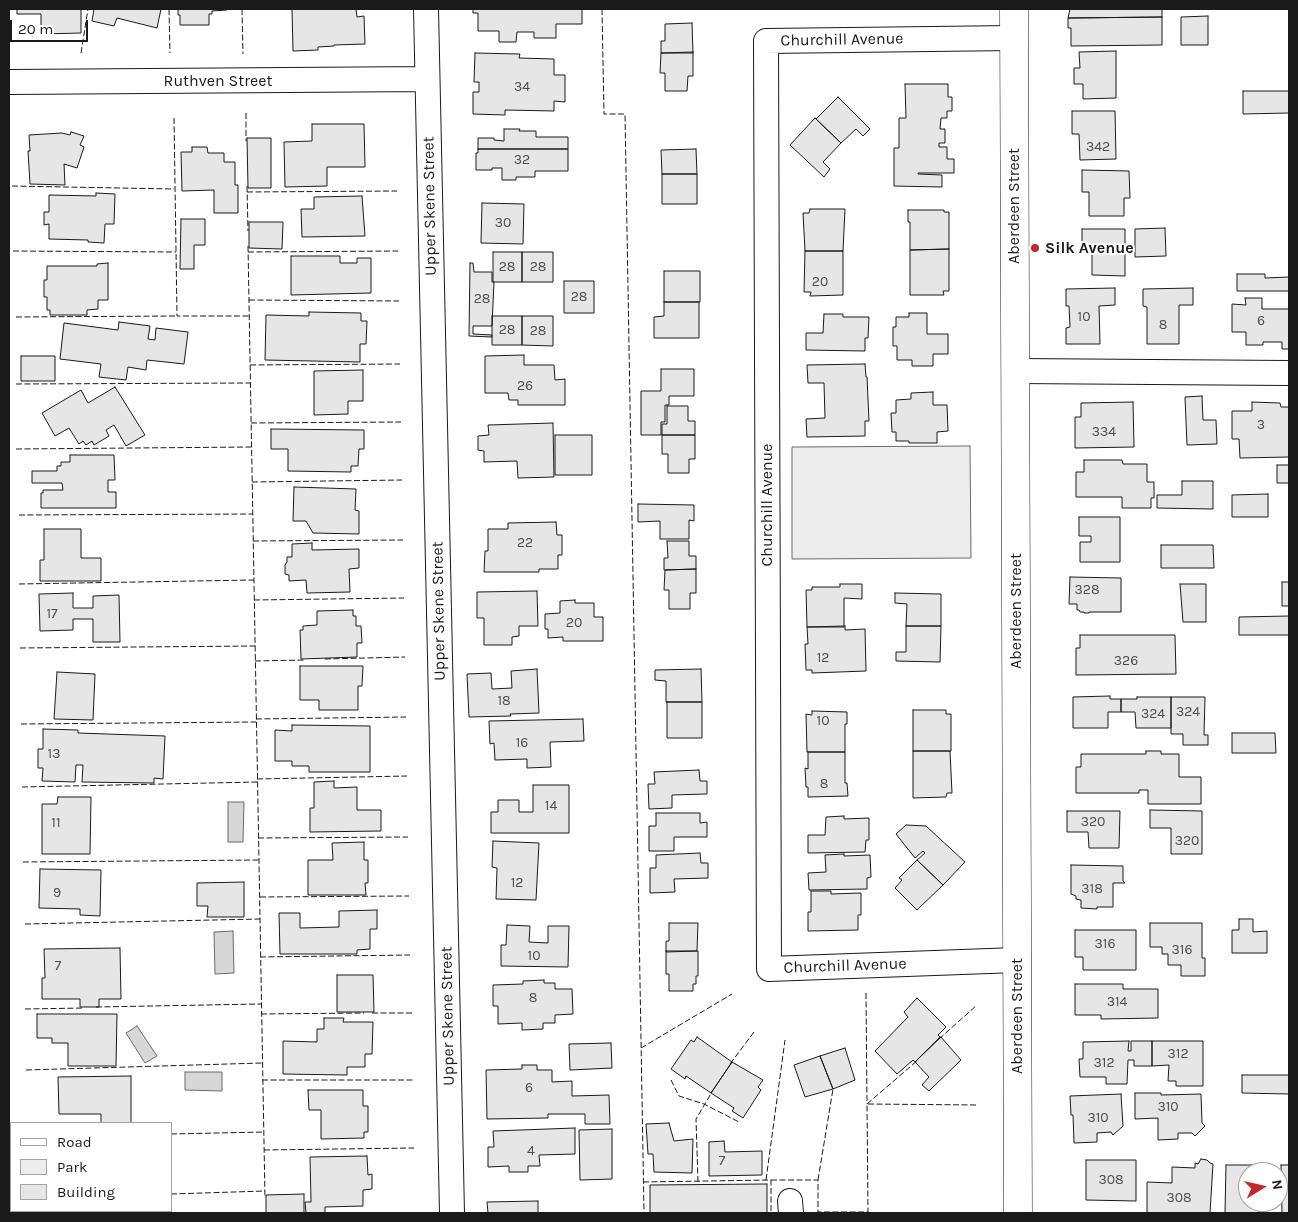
<!DOCTYPE html>
<html>
<head>
<meta charset="utf-8">
<style>
  body { margin:0 }
  #map { position:relative; width:1298px; height:1222px; overflow:hidden; background:#fff; font-family:Karla,sans-serif }
  canvas { display:block }
  .frame { position:absolute; inset:0; border:10px solid #1a1a1a; pointer-events:none }
  .legend { position:absolute; left:10px; top:1122px; width:162px; height:90px; box-sizing:border-box; background:#fff; border:1px solid #a3a3a3; margin:0; padding:6px 9px; list-style:none; font-size:15px; color:#1a1a1a }
  .legend li { display:flex; align-items:center; gap:10px; height:25px }
  .legend b { width:25px; border:1px solid #a3a3a3 }
  .north { position:absolute; left:1238px; top:1162px; width:50px; height:50px; box-sizing:border-box; background:#fff; border:1px solid #a3a3a3; border-radius:50%; rotate:81deg; font-size:14px; font-weight:700; line-height:20px; text-align:center; color:#1a1a1a }
  .north::after { content:''; display:block; margin:auto; width:18px; height:22px; background:#c62828; clip-path:polygon(50% 0,100% 100%,50% 72%,0 100%) }
  .scale { position:absolute; left:10px; top:20px; width:78px; height:22px; box-sizing:border-box; border:2px solid #1a1a1a; border-top:0; padding-left:6px; font-size:15px; line-height:18px; white-space:nowrap; color:#1a1a1a; -webkit-text-stroke:4px #fff; paint-order:stroke }
</style>
</head>
<body>
<div id="map">
<canvas width="1298" height="1222"></canvas>
<div class="frame"></div>
<ul class="legend">
<li><b style="height:6px;background:#fff"></b>Road</li>
<li><b style="height:14px;background:#ededed"></b>Park</li>
<li><b style="height:14px;background:#e6e6e6"></b>Building</li>
</ul>
<div class="north">N</div>
<div class="scale">20 m</div>
</div>
<script>
const c = document.querySelector('canvas').getContext('2d');
c.lineJoin = 'round';
function paint(path, color) { c.fillStyle = color; c.fill(path, 'evenodd'); }
const poly = rows => new Path2D(rows.map(r => 'M' + r).join(''));
function trace(path, color, width, dash) { c.strokeStyle = color; c.lineWidth = width; c.lineCap = dash ? 'butt' : 'round'; c.setLineDash(dash || []); c.stroke(path); }
function write(font, color, halo, rows, align = 'center') {
  c.font = font + ' Karla,sans-serif'; c.lineWidth = 4; c.setLineDash([]); c.textBaseline = 'middle'; c.strokeStyle = halo; c.fillStyle = color; for (const [text, x, y, turn = 0] of rows) {
    c.save(); c.translate(x, y); c.rotate((+turn || 0) * Math.PI / 180); c.textAlign = isNaN(turn) ? turn : align; if (halo) c.strokeText(text, 0, 0); c.fillText(text, 0, 0); c.restore();
  }
}
const green = poly([
  [970,446,971,558,792,559,792,447,970,446]
]);
const water = poly([
  [228,802,244,802,243,842,228,842,228,802],
  [233,931,234,973,215,974,214,932,233,931],
  [137,1026,157,1056,145,1063,126,1033,137,1026],
  [185,1072,222,1072,222,1091,185,1090,185,1072]
]);
const building = poly([
  [17,9,81,9,81,33,41,34,41,14,17,14,17,9],
  [94,9,161,9,157,28,117,18,114,26,92,21,94,9],
  [178,9,227,9,227,10,212,11,212,14,209,14,209,25,180,25,180,15,178,15,178,9],
  [292,9,356,9,357,17,364,16,365,44,334,45,334,46,318,47,318,50,293,51,292,9],
  [473,9,582,9,582,24,556,24,556,38,534,38,534,32,517,32,516,42,499,42,499,31,478,31,478,13,473,13,473,9],
  [1070,9,1162,9,1162,17,1068,18,1070,9],
  [1208,16,1208,45,1181,45,1181,17,1208,16],
  [1162,17,1162,45,1071,46,1071,28,1068,28,1068,18,1162,17],
  [692,23,693,53,661,53,661,41,665,41,665,24,692,23],
  [1116,51,1116,98,1083,99,1083,84,1074,84,1074,68,1080,68,1079,52,1116,51],
  [693,52,693,76,688,76,687,91,665,91,665,73,660,73,661,53,693,52],
  [475,53,520,54,519,58,554,59,554,75,565,75,565,102,554,101,554,111,505,110,505,115,473,114,473,92,479,92,479,82,474,82,475,53],
  [905,84,948,84,948,97,952,97,952,111,947,111,947,118,941,118,940,129,945,129,945,143,939,143,939,147,947,147,947,159,954,159,954,173,918,173,918,174,942,175,942,187,894,186,894,148,899,148,899,118,906,118,905,84],
  [1243,91,1289,91,1289,113,1243,114,1243,91],
  [838,97,870,129,863,136,856,129,841,143,816,119,838,97],
  [1072,111,1115,111,1116,159,1080,160,1079,134,1072,134,1072,111],
  [815,118,841,143,823,162,830,169,824,177,790,145,815,118],
  [312,124,364,124,365,167,327,167,327,186,285,187,284,142,312,141,312,124],
  [504,129,520,129,519,131,536,131,536,137,568,137,568,149,478,149,478,138,494,138,494,140,504,141,504,129],
  [71,132,84,136,80,145,84,147,77,168,64,164,65,185,30,184,28,151,30,151,29,135,62,133,70,135,71,132],
  [247,138,271,138,271,188,248,188,247,138],
  [192,147,207,147,208,153,224,153,224,162,235,162,235,185,238,185,238,213,214,213,214,190,182,191,181,152,192,152,192,147],
  [478,149,568,149,568,171,535,171,535,177,516,177,516,180,502,180,502,168,492,168,492,170,476,170,476,153,478,153,478,149],
  [696,149,697,174,662,174,661,150,696,149],
  [1082,170,1129,171,1130,198,1124,198,1124,216,1089,216,1089,192,1082,192,1082,170],
  [662,174,697,174,697,204,662,204,662,174],
  [96,193,115,194,114,224,105,224,104,243,88,242,88,240,49,239,49,224,44,225,44,212,49,212,49,195,96,196,96,193],
  [362,196,365,236,302,237,301,209,314,209,314,197,362,196],
  [482,203,524,204,523,244,481,243,482,203],
  [810,209,845,209,843,251,805,251,803,213,809,213,810,209],
  [908,210,944,210,944,212,949,212,949,249,910,250,910,222,908,222,908,210],
  [181,219,205,219,205,245,194,245,194,269,180,269,181,219],
  [249,222,283,222,282,249,249,248,249,222],
  [1165,228,1166,256,1135,257,1135,229,1165,228],
  [1082,229,1125,229,1125,276,1092,275,1092,250,1082,250,1082,229],
  [949,249,949,291,943,291,944,295,910,295,910,250,949,249],
  [805,251,843,251,843,295,810,296,811,292,804,292,805,251],
  [493,252,522,252,522,282,493,282,493,252],
  [522,252,553,252,553,282,522,282,522,252],
  [291,256,340,256,340,263,357,263,357,258,371,258,371,293,291,295,291,256],
  [108,263,108,300,98,300,98,309,87,310,87,315,50,315,50,310,47,310,47,297,44,297,44,280,47,280,47,266,97,266,97,264,108,263],
  [470,263,473,263,474,272,492,272,492,282,494,282,492,326,473,326,473,334,492,335,492,337,469,336,470,263],
  [664,271,700,271,700,302,664,302,664,271],
  [1237,274,1265,274,1265,278,1289,277,1289,291,1237,291,1237,274],
  [564,281,594,281,594,313,564,313,564,281],
  [1115,288,1115,305,1099,306,1100,344,1066,344,1066,328,1070,327,1069,306,1066,306,1066,289,1115,288],
  [1193,288,1193,305,1179,305,1179,344,1147,344,1147,307,1143,306,1143,289,1193,288],
  [1245,298,1262,298,1262,309,1289,309,1289,349,1282,349,1282,342,1263,342,1263,345,1246,345,1246,332,1232,332,1232,304,1246,305,1245,298],
  [664,302,699,302,699,338,654,338,654,317,664,316,664,302],
  [309,312,361,313,361,321,367,321,366,344,360,344,360,362,265,360,266,315,309,316,309,312],
  [909,313,927,313,927,334,948,334,948,354,933,354,933,366,912,366,912,360,897,360,897,346,893,346,893,327,896,327,896,317,909,317,909,313],
  [824,314,843,314,843,317,869,317,868,338,865,338,865,351,806,350,806,333,823,333,824,314],
  [492,316,522,316,522,345,492,345,492,316],
  [522,316,553,316,553,346,522,345,522,316],
  [119,322,150,326,148,339,155,340,156,328,188,332,184,364,147,360,146,370,128,367,126,380,99,377,101,364,60,359,64,323,118,330,119,322],
  [524,355,524,365,554,365,555,380,565,379,565,405,518,405,518,400,509,400,508,393,485,393,485,356,524,355],
  [21,356,55,356,55,381,21,381,21,356],
  [865,364,866,377,867,377,869,421,865,421,865,436,807,437,806,419,825,418,824,383,808,383,807,365,865,364],
  [661,369,694,369,694,396,669,396,669,405,665,405,665,422,661,422,661,435,641,435,641,391,661,391,661,369],
  [363,370,363,401,348,401,348,414,314,415,314,371,363,370],
  [115,387,145,435,126,446,114,425,106,430,109,436,94,445,92,441,86,445,83,441,79,444,69,428,55,436,42,413,81,390,88,403,115,387],
  [933,392,933,405,947,405,948,431,937,432,937,443,909,443,909,441,896,441,896,432,892,432,891,413,896,413,896,400,911,399,911,393,933,392],
  [1202,396,1203,420,1216,420,1217,444,1187,445,1185,397,1202,396],
  [1133,402,1134,447,1075,448,1075,417,1081,417,1081,403,1133,402],
  [1252,402,1280,403,1281,407,1289,407,1289,457,1240,458,1239,439,1232,439,1232,411,1252,411,1252,402],
  [667,406,688,406,688,421,695,421,695,435,662,435,662,424,667,424,667,406],
  [553,423,554,477,518,478,517,461,484,462,484,451,478,450,478,436,489,435,488,425,553,423],
  [271,429,364,430,364,449,359,449,358,466,351,466,351,472,288,471,288,449,271,449,271,429],
  [555,435,592,435,592,475,555,475,555,435],
  [662,435,695,435,695,459,689,459,689,473,668,473,668,454,662,454,662,435],
  [70,455,114,455,115,480,108,480,108,492,116,492,116,508,41,508,41,493,43,493,43,490,63,490,62,483,32,483,32,471,57,471,57,466,61,466,61,462,70,462,70,455],
  [1084,460,1122,460,1123,464,1147,464,1147,482,1154,482,1154,498,1151,498,1151,508,1122,508,1122,497,1076,497,1076,472,1084,472,1084,460],
  [1277,465,1289,465,1289,483,1277,483,1277,465],
  [1182,481,1213,481,1213,509,1157,508,1157,495,1182,495,1182,481],
  [294,487,356,489,355,510,359,511,359,534,313,533,306,521,293,521,294,487],
  [1268,494,1268,517,1232,517,1232,495,1268,494],
  [638,504,694,505,694,521,689,520,689,539,660,539,660,521,638,522,638,504],
  [1079,517,1120,517,1120,562,1080,562,1080,542,1091,542,1091,536,1079,536,1079,517],
  [556,522,557,535,562,535,562,555,558,555,558,569,539,569,539,572,484,572,485,551,488,551,488,529,508,529,508,523,556,522],
  [44,529,81,529,81,558,101,558,101,581,40,581,40,560,44,560,44,529],
  [667,541,689,541,689,556,696,556,696,569,664,570,664,558,668,558,667,541],
  [312,543,312,550,359,549,359,568,349,569,350,592,307,593,306,580,289,581,289,575,285,574,285,565,287,562,287,557,292,557,292,544,312,543],
  [1161,545,1213,545,1214,568,1161,568,1161,545],
  [696,569,696,593,690,593,690,609,669,609,669,590,664,590,665,570,696,569],
  [1070,577,1121,578,1121,612,1089,612,1089,613,1084,613,1084,612,1080,612,1079,610,1077,610,1077,604,1069,604,1070,577],
  [1282,582,1289,582,1289,606,1282,606,1282,582],
  [840,584,862,584,862,599,844,598,844,627,807,627,806,590,812,590,812,587,840,587,840,584],
  [1180,584,1206,584,1206,622,1183,622,1180,584],
  [537,591,538,626,519,626,519,636,512,637,512,645,484,645,484,618,477,618,477,592,537,591],
  [73,593,73,608,93,608,93,596,119,595,120,642,93,642,93,619,73,619,73,630,40,631,39,594,73,593],
  [895,593,941,594,941,626,906,626,907,604,895,603,895,593],
  [575,600,575,603,594,603,594,617,603,617,603,641,563,641,563,637,548,638,548,629,545,629,545,614,560,613,560,601,575,600],
  [353,610,353,616,356,616,356,626,361,626,362,643,357,643,357,657,301,659,300,630,303,630,303,626,317,625,317,611,353,610],
  [1289,616,1289,635,1239,635,1239,617,1289,616],
  [845,626,845,630,865,629,866,671,812,673,812,670,806,670,805,644,808,644,807,627,845,626],
  [906,626,941,626,940,662,896,661,896,652,906,652,906,626],
  [1080,635,1175,635,1176,674,1076,675,1076,648,1080,648,1080,635],
  [300,666,363,666,362,686,358,686,358,710,319,710,319,700,300,700,300,666],
  [537,669,539,713,510,714,511,716,469,717,467,674,491,673,492,689,512,688,511,671,537,669],
  [701,669,702,702,666,702,666,681,655,680,655,670,701,669],
  [57,672,95,674,93,720,54,719,57,672],
  [1110,696,1110,699,1121,699,1121,712,1108,712,1108,728,1073,728,1073,697,1110,696],
  [1137,697,1171,697,1171,728,1136,728,1135,712,1121,712,1121,699,1137,699,1137,697],
  [1171,697,1205,697,1204,735,1208,735,1208,745,1183,745,1183,734,1171,734,1171,697],
  [667,702,702,702,702,738,667,738,667,702],
  [913,710,946,710,946,714,951,714,951,751,913,751,913,710],
  [812,711,847,712,847,724,845,724,845,752,807,752,806,714,812,715,812,711],
  [583,719,584,741,550,742,551,767,527,768,527,759,495,760,494,743,490,744,489,721,583,719],
  [292,725,370,726,370,772,309,772,309,766,292,766,292,761,275,761,275,730,292,731,292,725],
  [43,729,78,730,78,733,165,736,163,779,154,778,154,783,82,782,83,765,76,765,75,782,42,781,43,768,38,768,38,749,43,749,43,729],
  [1232,733,1275,733,1276,753,1232,753,1232,733],
  [913,751,950,751,952,793,947,793,946,797,913,798,913,751],
  [1146,751,1161,751,1161,754,1179,754,1179,777,1201,777,1201,804,1148,804,1148,790,1139,790,1139,793,1076,793,1076,767,1081,767,1081,754,1146,754,1146,751],
  [808,752,845,752,845,783,847,783,848,796,808,797,808,787,806,787,805,768,808,769,808,752],
  [699,770,700,781,707,781,707,794,672,795,672,808,649,809,648,784,655,784,654,772,699,770],
  [334,781,334,788,357,787,357,810,381,810,381,831,310,832,310,808,314,808,314,782,334,781],
  [533,785,569,785,569,833,491,833,491,812,498,812,498,800,519,800,519,812,533,812,533,785],
  [58,797,91,797,90,854,42,854,42,804,57,804,58,797],
  [1150,810,1202,811,1202,854,1171,854,1171,828,1150,828,1150,810],
  [1067,811,1120,811,1119,848,1089,848,1088,832,1067,832,1067,811],
  [656,813,700,813,700,823,707,822,707,837,674,837,674,851,649,851,649,826,656,826,656,813],
  [844,816,844,819,869,818,869,840,866,840,865,852,808,853,808,835,825,835,826,817,844,816],
  [906,825,926,826,965,862,943,885,917,860,925,853,923,851,915,858,896,834,906,825],
  [493,841,539,843,536,900,496,899,497,868,492,867,493,841],
  [364,842,364,860,368,860,368,883,365,883,366,895,308,895,308,860,333,860,332,843,364,842],
  [700,853,701,863,708,863,708,878,674,879,675,892,650,893,650,868,656,868,656,855,700,853],
  [844,854,844,856,870,855,871,877,867,878,867,889,809,890,808,873,826,872,825,855,844,854],
  [917,860,943,885,917,910,895,888,902,880,899,878,917,860],
  [1071,865,1123,866,1123,881,1125,883,1113,883,1113,907,1097,907,1097,909,1081,908,1081,900,1076,899,1076,896,1071,894,1071,865],
  [40,869,101,870,100,916,80,915,80,909,39,908,40,869],
  [244,882,244,917,207,917,208,906,197,906,197,883,244,882],
  [811,891,831,891,831,894,861,893,861,915,858,915,858,930,808,931,808,912,811,912,811,891],
  [377,910,377,929,370,929,370,949,357,950,357,954,280,954,279,913,300,913,300,928,339,927,339,911,377,910],
  [1239,919,1253,919,1253,932,1267,931,1267,953,1232,953,1232,930,1239,930,1239,919],
  [669,923,698,923,697,951,666,952,666,941,669,941,669,923],
  [1150,923,1202,923,1202,958,1205,958,1205,976,1181,976,1181,965,1168,965,1168,954,1162,954,1162,947,1150,947,1150,923],
  [507,925,530,926,529,942,548,943,548,926,569,926,568,967,501,966,501,945,506,945,507,925],
  [1075,930,1136,930,1136,970,1083,970,1083,957,1075,957,1075,930],
  [120,948,121,999,99,999,99,1007,80,1007,80,999,42,999,42,978,45,978,44,949,120,948],
  [666,951,698,951,698,976,696,976,696,984,693,984,693,991,669,991,669,974,666,974,666,951],
  [337,975,373,975,374,1012,337,1012,337,975],
  [544,980,544,983,555,983,555,989,572,989,573,1014,555,1015,555,1023,543,1023,543,1029,522,1030,522,1023,498,1024,498,1006,493,1006,493,985,523,984,523,981,544,980],
  [1075,984,1123,984,1123,989,1158,989,1158,1018,1101,1019,1101,1015,1075,1015,1075,984],
  [917,998,946,1027,938,1035,940,1037,915,1062,913,1060,897,1074,875,1051,908,1017,904,1012,917,998],
  [37,1014,117,1014,116,1066,68,1066,68,1043,52,1043,52,1038,37,1038,37,1014],
  [324,1018,344,1018,343,1022,373,1022,372,1054,365,1054,365,1067,347,1067,347,1075,283,1074,283,1041,317,1042,317,1029,324,1029,324,1018],
  [697,1037,732,1062,711,1093,686,1076,685,1079,671,1069,691,1040,694,1042,697,1037],
  [941,1037,961,1060,929,1091,922,1085,929,1077,915,1062,941,1037],
  [1129,1041,1128,1051,1131,1051,1131,1041,1152,1041,1152,1066,1134,1066,1134,1060,1128,1060,1127,1084,1106,1084,1106,1077,1080,1077,1079,1059,1083,1059,1083,1042,1129,1041],
  [1152,1041,1203,1041,1203,1086,1176,1086,1176,1081,1168,1081,1169,1065,1152,1066,1152,1041],
  [611,1043,612,1068,570,1070,569,1044,611,1043],
  [845,1048,855,1080,833,1089,820,1056,845,1048],
  [820,1056,833,1089,805,1097,794,1065,820,1056],
  [732,1062,763,1080,758,1087,761,1090,743,1118,732,1111,734,1108,711,1093,732,1062],
  [522,1065,537,1065,537,1070,552,1070,552,1082,572,1081,572,1096,609,1095,610,1124,585,1124,585,1114,548,1114,548,1118,487,1119,486,1070,522,1069,522,1065],
  [1242,1075,1289,1075,1289,1094,1242,1093,1242,1075],
  [131,1076,131,1123,101,1123,101,1114,59,1114,58,1077,131,1076],
  [308,1090,363,1090,363,1106,368,1106,368,1132,364,1132,364,1138,321,1139,321,1110,309,1110,308,1090],
  [1135,1093,1161,1093,1161,1095,1201,1094,1202,1123,1205,1126,1195,1136,1192,1133,1178,1133,1178,1139,1158,1140,1158,1118,1135,1119,1135,1093],
  [1121,1094,1123,1126,1113,1135,1111,1132,1097,1133,1097,1142,1074,1143,1073,1115,1071,1115,1070,1096,1121,1094],
  [669,1123,674,1141,693,1139,692,1173,654,1172,653,1154,648,1154,646,1124,669,1123],
  [575,1128,575,1154,539,1155,540,1166,528,1166,528,1172,509,1172,509,1166,488,1167,488,1147,494,1147,493,1131,575,1128],
  [612,1129,612,1179,580,1180,579,1130,612,1129],
  [724,1141,725,1152,762,1151,762,1175,709,1176,709,1142,724,1141],
  [367,1156,368,1175,372,1174,372,1189,363,1190,363,1206,325,1207,325,1213,306,1213,305,1202,311,1202,310,1157,367,1156],
  [1201,1159,1207,1160,1210,1163,1213,1164,1210,1213,1147,1213,1147,1182,1172,1183,1172,1167,1195,1168,1195,1163,1198,1164,1201,1159],
  [1086,1160,1136,1160,1136,1201,1086,1200,1086,1160],
  [1226,1165,1261,1165,1260,1169,1277,1169,1278,1171,1282,1171,1281,1195,1278,1195,1278,1172,1248,1172,1248,1202,1260,1202,1259,1213,1225,1213,1226,1165],
  [1281,1165,1289,1165,1289,1213,1282,1213,1281,1165],
  [767,1184,767,1213,650,1213,650,1185,767,1184],
  [304,1194,304,1213,266,1213,266,1195,304,1194],
  [538,1201,538,1213,488,1213,487,1202,538,1201],
  [54,1211,81,1211,81,1213,54,1213,54,1211],
  [96,1212,154,1212,154,1213,96,1213,96,1212]
]);
const minor = poly([
  [426,9,452,1213],
  [1014,38,766,41,769,969,1017,960],
  [9,82,427,79],
  [1015,371,1289,373],
  [790,1201,791,1213]
]);
const primary = poly([
  [1014,9,1018,1213]
]);
const fence = poly([
  [169,9,170,53],
  [242,9,243,54],
  [602,9,604,114,625,114,644,1213],
  [81,53,88,9],
  [246,113,246,141],
  [174,118,177,316,249,316],
  [12,186,174,189],
  [247,186,248,231],
  [247,192,397,191],
  [248,246,265,1198],
  [13,251,176,252],
  [248,252,398,251],
  [249,300,399,301],
  [16,317,177,316],
  [250,365,400,364],
  [16,384,250,383],
  [251,423,401,422],
  [16,449,251,447],
  [252,482,402,480],
  [19,515,253,514],
  [253,541,403,540],
  [19,584,254,580],
  [254,600,404,598],
  [20,648,255,646],
  [325,659,405,657],
  [255,661,305,660],
  [256,719,406,717],
  [21,724,256,722],
  [257,779,407,776],
  [22,787,257,782],
  [258,838,408,837],
  [23,862,259,860],
  [260,897,409,896],
  [25,924,260,919],
  [260,957,410,955],
  [866,993,867,1104],
  [96,1007,261,1004],
  [25,1009,84,1008],
  [372,1013,412,1013],
  [261,1014,364,1013],
  [939,1039,977,1005],
  [641,1048,732,994],
  [730,1064,754,1032],
  [26,1070,262,1063],
  [262,1080,413,1080],
  [671,1080,679,1096,704,1104,739,1122],
  [867,1104,918,1060],
  [171,1134,264,1132],
  [264,1150,414,1148],
  [766,1180,785,1040],
  [771,1180,818,1180,818,1212,868,1212,867,1104,978,1105],
  [818,1180,833,1089],
  [643,1182,771,1180,771,1213],
  [698,1182,696,1119,712,1092],
  [171,1194,265,1191]
]);
const markers = [
  [1035,248,5,"#c62828"]
];
const numberNames = [
  ["34",522,87],
  ["342",1098,147],
  ["32",522,160],
  ["30",503,223],
  ["28",507,267],
  ["28",538,267],
  ["20",820,282],
  ["28",579,297],
  ["28",482,299],
  ["10",1084,317],
  ["6",1261,321],
  ["8",1163,325],
  ["28",507,330],
  ["28",538,331],
  ["26",525,386],
  ["3",1261,425],
  ["334",1104,432],
  ["22",525,543],
  ["328",1087,590],
  ["17",52,614],
  ["20",574,623],
  ["12",823,658],
  ["326",1126,661],
  ["18",504,701],
  ["324",1188,712],
  ["324",1153,714],
  ["10",823,721],
  ["16",522,743],
  ["13",54,754],
  ["8",824,784],
  ["14",551,806],
  ["320",1093,822],
  ["11",56,823],
  ["320",1187,841],
  ["12",517,883],
  ["318",1092,889],
  ["9",57,893],
  ["316",1105,944],
  ["316",1182,950],
  ["10",534,956],
  ["7",58,966],
  ["8",533,998],
  ["314",1117,1002],
  ["312",1178,1054],
  ["312",1104,1063],
  ["6",529,1088],
  ["310",1168,1107],
  ["310",1098,1118],
  ["4",531,1151],
  ["7",722,1161],
  ["308",1111,1180],
  ["308",1179,1198]
];
const streetNames = [
  ["Churchill Avenue",842,40,-1],
  ["Ruthven Street",218,81],
  ["Upper Skene Street",430,206,-91],
  ["Aberdeen Street",1014,206,-90],
  ["Churchill Avenue",767,505,-90],
  ["Upper Skene Street",439,611,-91],
  ["Aberdeen Street",1016,611,-90],
  ["Churchill Avenue",845,966,-2],
  ["Upper Skene Street",448,1016,-91],
  ["Aberdeen Street",1017,1016,-90]
];
const poiNames = [
  ["Silk Avenue",1045,248]
];
paint(green, '#ededed');
trace(green, '#6a6a6a', 1);
paint(water, '#d7d7d7');
trace(water, '#6a6a6a', 1);
paint(building, '#e6e6e6');
trace(building, '#1a1a1a', 1);
trace(minor, '#1a1a1a', 26);
trace(primary, '#1a1a1a', 29);
trace(minor, '#fff', 24);
trace(primary, '#fff', 28);
trace(fence, '#1a1a1a', 1, [6, 2.5]);
for (const [x, y, r, color] of markers) { const dot = new Path2D(); dot.arc(x, y, r, 0, 2 * Math.PI); c.fillStyle = color; c.fill(dot); trace(dot, '#fff', 2); }
write('14px', '#4d4d4d', null, numberNames);
write('16px', '#1a1a1a', '#fff', streetNames);
write('bold 16px', '#1a1a1a', '#fff', poiNames, 'left');
</script>
</body>
</html>
